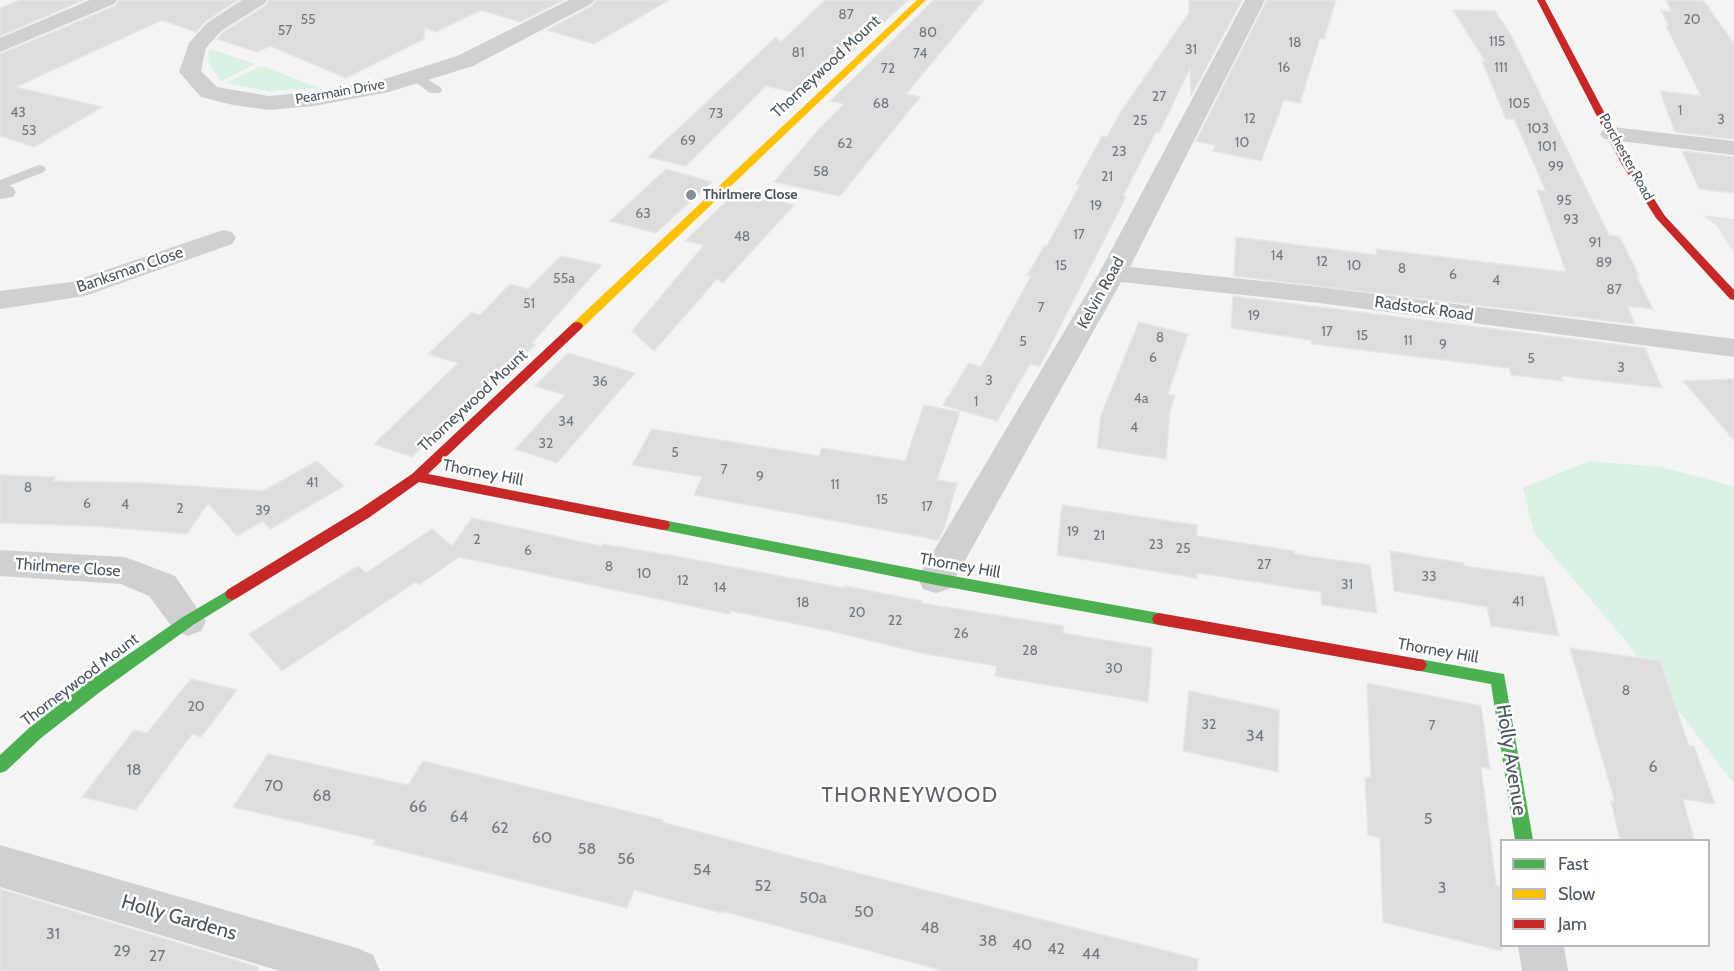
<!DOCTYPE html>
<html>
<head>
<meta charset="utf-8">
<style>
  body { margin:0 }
  #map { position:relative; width:1734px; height:971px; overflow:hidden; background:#f4f4f4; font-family:Cabin,sans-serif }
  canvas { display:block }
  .legend { position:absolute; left:1500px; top:839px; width:210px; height:108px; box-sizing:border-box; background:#fff; border:2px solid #b7bbc0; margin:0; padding:8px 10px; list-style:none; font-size:18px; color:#4a5661 }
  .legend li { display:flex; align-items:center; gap:12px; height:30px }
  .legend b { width:30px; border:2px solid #b7bbc0 }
</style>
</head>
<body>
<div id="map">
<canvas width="1734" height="971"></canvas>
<ul class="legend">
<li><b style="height:8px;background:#4caf50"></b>Fast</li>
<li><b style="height:8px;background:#ffc107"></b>Slow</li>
<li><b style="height:8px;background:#c62828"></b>Jam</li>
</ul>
</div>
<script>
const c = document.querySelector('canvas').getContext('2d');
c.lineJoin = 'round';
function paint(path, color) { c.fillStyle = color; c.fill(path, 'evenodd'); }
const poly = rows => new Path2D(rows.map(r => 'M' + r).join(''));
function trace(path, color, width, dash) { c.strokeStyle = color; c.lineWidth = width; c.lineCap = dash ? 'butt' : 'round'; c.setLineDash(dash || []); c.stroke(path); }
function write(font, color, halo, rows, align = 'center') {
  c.font = font + ' Cabin,sans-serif'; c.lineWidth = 5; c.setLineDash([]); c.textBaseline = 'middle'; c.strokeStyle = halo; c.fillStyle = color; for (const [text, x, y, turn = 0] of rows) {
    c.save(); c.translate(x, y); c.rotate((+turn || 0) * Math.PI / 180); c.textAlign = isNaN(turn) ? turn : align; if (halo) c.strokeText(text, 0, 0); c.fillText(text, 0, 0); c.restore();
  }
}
const education = poly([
  [1702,215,1734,219,1734,253,1716,225]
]);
const green = poly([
  [210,49,255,64,221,81,209,64,208,54],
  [261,66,320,88,268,91,226,83],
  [1589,461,1660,467,1734,486,1734,784,1624,639,1534,533,1523,488]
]);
const building = poly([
  [20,0,84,0,0,36,0,8,20,0],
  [119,0,238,0,206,21,196,32,162,20,16,87,102,107,34,147,0,136,0,54,115,6,119,0],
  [269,0,564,0,520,22,481,10,436,32,425,28,424,39,346,78,270,46,257,52,217,39,222,33,265,6,269,0],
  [596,0,669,0,594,44,547,30,592,6,596,0],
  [825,0,908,0,805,95,766,86,686,166,648,157,776,37,781,42,825,0],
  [934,0,984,0,906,94,920,97,840,196,774,182,820,128,844,104,830,101,934,0],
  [1189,0,1242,0,1191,96,1190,68,1159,133,1156,132,1123,196,1126,197,1040,366,1030,364,997,421,943,405,969,363,981,367,1031,276,1027,275,1045,245,1047,246,1080,185,1076,184,1096,147,1102,136,1107,137,1122,110,1189,13,1189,0],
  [1267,0,1336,0,1324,39,1320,38,1300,103,1284,100,1261,161,1213,151,1215,145,1196,141,1267,0],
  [1666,0,1704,1,1734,44,1734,139,1675,132,1660,91,1701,96,1666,26,1669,26,1661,10,1672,12,1666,0],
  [1453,10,1495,11,1511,35,1609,235,1619,236,1639,276,1636,275,1653,309,1627,306,1635,324,1234,276,1236,237,1377,255,1376,249,1566,272,1537,190,1546,191,1514,119,1506,119,1482,61,1485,61,1453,10],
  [1682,151,1734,157,1734,193,1699,189,1682,151],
  [666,169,712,182,656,233,610,221,666,169],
  [739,189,794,205,723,283,717,279,654,351,632,331,704,245,685,241,739,189],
  [561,256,602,265,532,343,536,344,502,376,495,374,412,457,374,444,458,363,428,354,472,312,480,315,510,284,528,289,561,256],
  [1233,296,1645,348,1662,388,1561,376,1563,381,1511,375,1509,368,1312,344,1311,340,1231,328,1233,296],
  [1139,322,1188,334,1168,394,1175,396,1170,411,1166,459,1097,448,1101,415,1139,322],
  [568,353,635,373,557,463,515,449,565,395,535,386,568,353],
  [1734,379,1734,440,1683,381,1734,379],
  [924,405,960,412,937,480,957,483,944,529,938,540,694,495,702,477,632,465,652,429,819,456,822,448,905,461,924,405],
  [317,461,344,486,270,529,263,521,237,536,208,503,187,534,92,526,0,523,0,475,56,477,53,481,149,483,263,491,317,461],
  [1062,505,1197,525,1197,536,1294,551,1294,554,1370,565,1377,613,1322,605,1321,592,1197,573,1196,578,1057,555,1062,505],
  [472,518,601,546,603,544,675,556,844,588,845,586,922,601,921,603,1064,626,1063,633,1152,648,1148,702,995,676,997,666,921,653,830,631,731,611,729,614,459,557,419,585,416,582,282,671,249,634,358,566,366,573,432,529,452,546,472,518],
  [1390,551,1463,563,1464,566,1544,577,1559,636,1491,626,1487,607,1394,591,1390,551],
  [1570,648,1660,661,1689,746,1694,746,1715,804,1683,799,1694,840,1620,840,1611,801,1615,802,1570,648],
  [191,679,237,690,201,737,192,734,136,810,82,797,134,730,147,733,191,679],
  [1367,683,1481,706,1490,769,1481,767,1496,885,1502,887,1502,951,1383,922,1380,838,1368,835,1365,777,1371,778,1367,683],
  [1189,691,1279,710,1278,772,1183,751,1189,691],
  [268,754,408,785,423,761,468,772,663,820,662,822,779,853,1198,959,1197,971,944,971,722,911,722,913,634,890,627,908,373,844,376,840,233,807,268,754],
  [0,889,258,967,258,971,0,971,0,889]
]);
const lane = poly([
  [416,72,440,87,442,90,440,93,430,93,411,79,410,76,411,73,416,72],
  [39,165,44,166,46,169,44,172,0,189,0,180,39,165]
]);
const street = poly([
  [90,0,117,0,114,4,0,52,0,38,90,0],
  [242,0,267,0,264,4,221,31,206,48,201,71,217,87,269,96,314,92,385,79,457,56,569,0,594,0,591,4,473,66,389,92,314,106,269,110,233,105,201,97,179,72,189,43,207,23,242,0],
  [1245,0,1265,0,1130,267,1319,287,1734,339,1734,357,1319,303,1121,282,949,589,936,593,923,589,918,579,923,569,1099,273,1245,0],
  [1612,127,1734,141,1734,155,1604,139,1600,134,1604,129,1612,127],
  [0,183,13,187,16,192,13,197,0,199,0,183],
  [223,230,232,232,236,238,232,244,85,296,0,309,0,291,71,282,223,230],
  [0,550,124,557,136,561,175,576,206,621,201,631,188,636,175,631,149,596,121,584,0,576,0,550],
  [0,845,357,948,373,955,380,971,280,971,0,887,0,845],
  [1518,946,1564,946,1568,971,1522,971,1518,946]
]);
const fast = poly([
  [663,520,936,573,1159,613,1164,615,1166,619,1164,623,1159,625,936,585,658,529,656,525,658,521,663,520],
  [232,588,237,590,239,594,237,598,193,625,100,692,41,738,6,771,0,773,0,755,29,728,88,682,183,617,232,588],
  [1419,659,1504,674,1533,840,1515,840,1491,684,1414,670,1411,665,1414,660,1419,659]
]);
const slow = poly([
  [917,0,926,0,581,329,573,329,571,326,573,323,917,0]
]);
const jam = poly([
  [1537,0,1545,0,1631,163,1665,216,1734,290,1734,300,1730,299,1656,218,1621,163,1537,0],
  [577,322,581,323,583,326,581,329,428,474,663,520,668,521,670,525,668,529,663,530,419,482,370,517,237,598,232,600,227,598,225,594,227,590,360,509,412,474,573,323,577,322],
  [1159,613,1419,659,1424,660,1427,665,1424,670,1419,671,1159,625,1154,623,1152,619,1154,615,1159,613]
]);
const markers = [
  [691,195,6,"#868d94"]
];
const numberNames = [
  ["87",846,15],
  ["55",308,20],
  ["20",1692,20],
  ["57",285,31],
  ["80",928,33],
  ["115",1497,42],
  ["18",1295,43],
  ["31",1191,50],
  ["81",798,53],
  ["74",920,54],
  ["16",1284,68],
  ["111",1501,68],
  ["72",888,69],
  ["27",1159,97],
  ["68",881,104],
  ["105",1519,104],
  ["1",1680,111],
  ["43",18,113],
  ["73",716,114],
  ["12",1250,119],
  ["3",1721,120],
  ["25",1140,121],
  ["103",1538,129],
  ["53",29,131],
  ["69",688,141],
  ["10",1242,143],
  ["62",845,144],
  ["101",1547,147],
  ["23",1119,152],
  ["99",1556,167],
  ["58",821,172],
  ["21",1107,177],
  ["95",1564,201],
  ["19",1096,206],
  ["63",643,214],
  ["93",1571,220],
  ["17",1079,235],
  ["48",742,237],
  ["91",1595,243],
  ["14",1277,256],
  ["12",1322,262],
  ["89",1604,263],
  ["15",1061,266],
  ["10",1354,266],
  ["8",1402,269],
  ["6",1453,275],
  ["55a",564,279],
  ["4",1496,281],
  ["87",1614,290],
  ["51",529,304],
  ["7",1041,308],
  ["19",1254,316],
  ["17",1327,332],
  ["15",1362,336],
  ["8",1160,338],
  ["11",1408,341],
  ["5",1023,342],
  ["9",1443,345],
  ["6",1153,358],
  ["5",1531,359],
  ["3",1621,368],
  ["3",989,381],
  ["36",600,382],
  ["4a",1141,399],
  ["1",976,402],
  ["34",566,422],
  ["4",1134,428],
  ["32",546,444],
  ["5",675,453],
  ["7",724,470],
  ["9",760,477],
  ["41",312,483],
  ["11",835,485],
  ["8",28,488],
  ["15",882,500],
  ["6",87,504],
  ["4",125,505],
  ["17",927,507],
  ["2",180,509],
  ["39",263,511],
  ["19",1073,532],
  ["21",1099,536],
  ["2",477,540],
  ["23",1156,545],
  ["25",1183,549],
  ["6",528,551],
  ["27",1264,565],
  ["8",609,567],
  ["10",644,574],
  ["33",1429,577],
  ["12",683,581],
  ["31",1347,585],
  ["14",720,588],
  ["41",1518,602],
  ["18",803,603],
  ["20",857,613],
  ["22",895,621],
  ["26",961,634],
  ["28",1030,651],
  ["30",1114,669],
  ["8",1626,691],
  ["20",196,707],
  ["32",1209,725],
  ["7",1432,726]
];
const farStreetnames = [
  ["Pearmain Drive",340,92,-10],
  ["Porchester Road",1626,157,61]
];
const farPoinames = [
  ["Thirlmere Close",703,195]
];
const streetNames = [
  ["Thorneywood Mount",826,67,-43],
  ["Banksman Close",130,270,-19],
  ["Kelvin Road",1101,293,-61],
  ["Radstock Road",1424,309,8],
  ["Thorneywood Mount",473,401,-43],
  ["Thorney Hill",483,473,11],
  ["Thorney Hill",960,566,10],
  ["Thirlmere Close",68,568,4],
  ["Thorney Hill",1438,651,10],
  ["Thorneywood Mount",80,680,-37]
];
const nearNumbernames = [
  ["34",1255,736],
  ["6",1653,767],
  ["18",134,770],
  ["70",274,786],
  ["68",322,796],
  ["66",418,807],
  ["64",459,817],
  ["5",1428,819],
  ["62",500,828],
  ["60",542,838],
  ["58",587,849],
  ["56",626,859],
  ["54",702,870],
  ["52",763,886],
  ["3",1442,888],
  ["50a",813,898],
  ["50",864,912],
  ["48",930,928],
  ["31",53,934],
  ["38",988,941],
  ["40",1022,945],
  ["42",1056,949],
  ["29",122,951],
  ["44",1091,954],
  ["27",157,956]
];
const nearStreetnames = [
  ["Holly Avenue",1511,760,81],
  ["Holly Gardens",179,918,16]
];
const nearNeighbourhoodnames = [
  ["THORNEYWOOD",910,796]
];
paint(education, '#e6e5e6');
paint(green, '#d9f2e3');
paint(building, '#ddddde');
trace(building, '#e5e6e7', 1.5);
paint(lane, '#ced0d2');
paint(street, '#ced0d2');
paint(fast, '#4caf50');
paint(slow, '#ffc107');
paint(jam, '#c62828');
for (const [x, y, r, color] of markers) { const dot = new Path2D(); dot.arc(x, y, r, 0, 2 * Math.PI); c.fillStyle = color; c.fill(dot); trace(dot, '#fff', 2); }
write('14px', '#707881', null, numberNames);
write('14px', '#4a5661', '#fff', farStreetnames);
write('bold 14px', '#4a5661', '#fff', farPoinames, 'left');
write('16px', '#4a5661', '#fff', streetNames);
write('16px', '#707881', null, nearNumbernames);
write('20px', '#4a5661', '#fff', nearStreetnames);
c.letterSpacing = '1.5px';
write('21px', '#5f6368', '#fff', nearNeighbourhoodnames);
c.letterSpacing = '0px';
</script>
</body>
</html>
